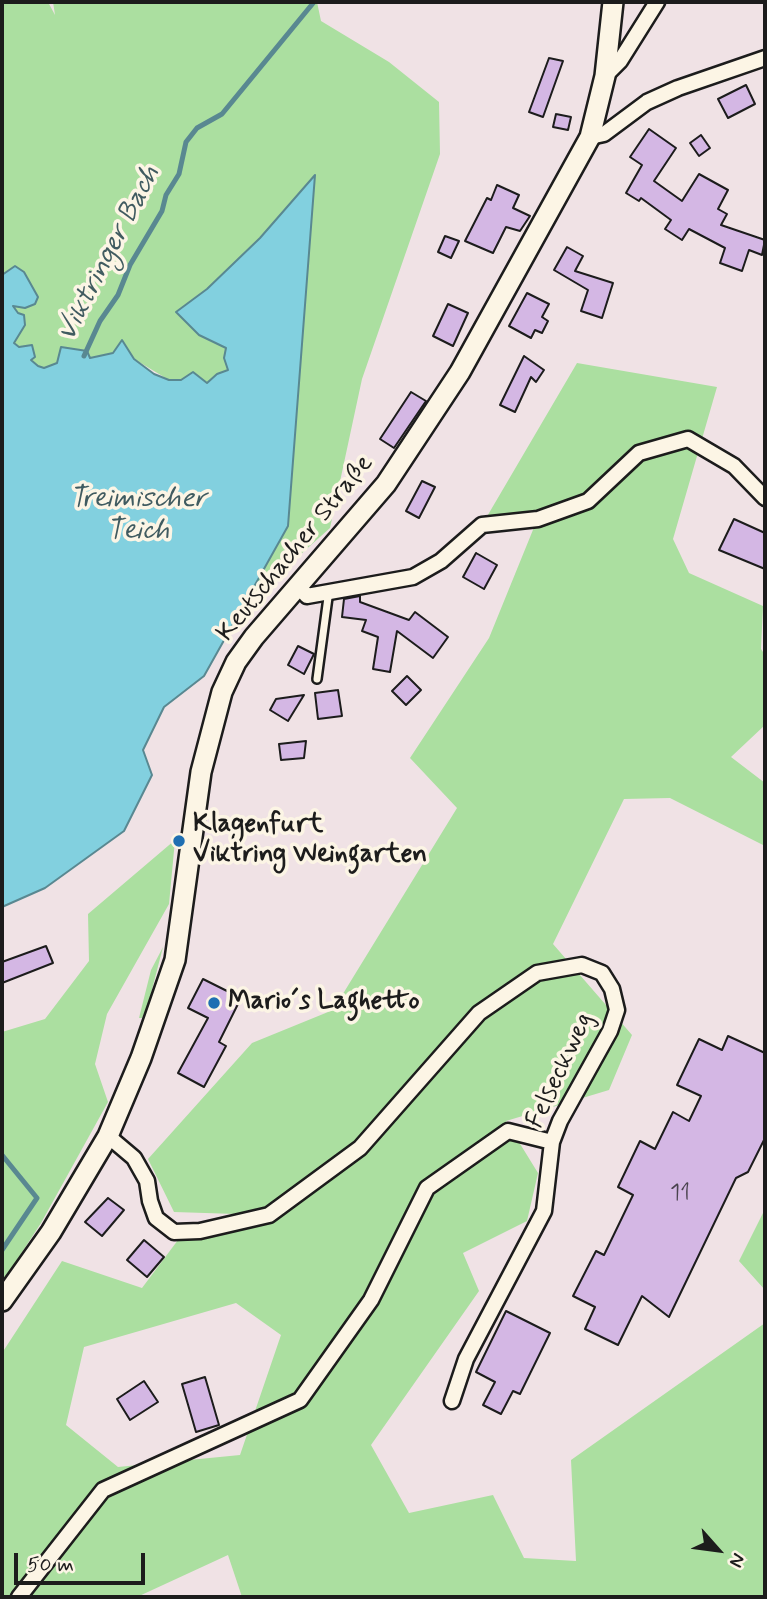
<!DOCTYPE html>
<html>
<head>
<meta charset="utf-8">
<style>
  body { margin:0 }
  #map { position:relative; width:767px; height:1599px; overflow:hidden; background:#f0e2e5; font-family:Mynerve,sans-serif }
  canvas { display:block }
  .frame { position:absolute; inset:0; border:4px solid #1c1c1c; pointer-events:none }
  .north { position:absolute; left:683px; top:1515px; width:70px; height:70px; -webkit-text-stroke:5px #fcf5e5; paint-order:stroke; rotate:118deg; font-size:19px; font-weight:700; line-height:28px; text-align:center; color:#1c1c1c }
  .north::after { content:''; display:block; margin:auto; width:24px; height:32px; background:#1c1c1c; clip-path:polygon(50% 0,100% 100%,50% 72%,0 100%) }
  .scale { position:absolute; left:14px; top:1553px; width:131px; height:32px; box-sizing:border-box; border:4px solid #1c1c1c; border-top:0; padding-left:9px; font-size:21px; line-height:24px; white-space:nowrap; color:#1c1c1c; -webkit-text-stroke:5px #fcf5e5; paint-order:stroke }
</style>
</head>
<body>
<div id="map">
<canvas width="767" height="1599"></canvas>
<div class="frame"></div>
<div class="north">N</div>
<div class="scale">50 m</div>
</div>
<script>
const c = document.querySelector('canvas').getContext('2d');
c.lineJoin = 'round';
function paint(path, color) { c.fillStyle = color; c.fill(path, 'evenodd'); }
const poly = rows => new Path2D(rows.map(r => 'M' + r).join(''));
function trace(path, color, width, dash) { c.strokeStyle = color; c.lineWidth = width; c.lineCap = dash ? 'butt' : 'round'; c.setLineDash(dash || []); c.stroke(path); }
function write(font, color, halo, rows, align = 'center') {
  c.font = font + ' Mynerve,sans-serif'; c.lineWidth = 7; c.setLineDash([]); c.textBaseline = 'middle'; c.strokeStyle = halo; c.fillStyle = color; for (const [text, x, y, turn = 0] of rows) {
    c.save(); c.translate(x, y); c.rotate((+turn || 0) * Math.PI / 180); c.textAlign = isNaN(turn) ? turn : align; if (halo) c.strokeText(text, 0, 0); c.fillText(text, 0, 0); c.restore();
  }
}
const green = poly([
  [2,2,48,2,55,15,53,2,317,2,321,21,389,62,439,102,440,154,362,379,330,528,243,606,288,526,314,177,260,238,207,289,176,312,199,335,226,348,228,370,217,374,207,383,193,372,181,380,169,380,134,359,114,353,44,368,38,366,14,342,18,313,13,305,24,272,15,266,2,275],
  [577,363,717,387,673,539,689,573,763,606,761,649,765,655,765,725,731,757,765,783,765,846,670,798,624,799,553,944,632,1035,609,1090,506,1121,538,1173,527,1221,463,1253,479,1291,371,1445,409,1513,493,1495,524,1558,576,1561,571,1460,765,1323,765,1597,242,1597,228,1555,137,1597,2,1597,2,1353,62,1261,142,1288,178,1240,247,1225,267,1215,174,1212,148,1159,252,1043,333,1010,457,808,410,758,489,638,537,520,482,525],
  [236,1303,281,1335,240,1455,118,1467,66,1425,84,1347],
  [175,840,169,904,107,1014,95,1064,108,1102,41,1223,2,1283,2,1032,45,1019,89,961,88,914],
  [163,947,148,1005,142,1018,139,1018,151,970],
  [765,1209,765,1290,739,1261]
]);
const water = poly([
  [315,175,288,526,204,676,164,707,143,750,152,775,124,831,45,888,2,907,2,275,15,266,24,272,38,297,35,304,25,308,13,306,18,313,24,315,25,325,14,343,19,347,32,345,35,357,31,360,38,366,44,368,57,363,61,347,87,351,90,358,113,353,122,340,134,359,154,374,169,380,181,380,193,372,207,383,217,374,228,370,224,358,226,348,199,335,176,312,207,289,260,238,315,175]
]);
const stream = poly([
  [84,356,100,321,118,295,130,265,162,211,166,195,179,174,186,142,197,128,222,114,314,2],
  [2,1155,37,1198,2,1250]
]);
const building = poly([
  [549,58,563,61,543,117,529,112,549,58],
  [746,85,755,104,728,118,718,99,746,85],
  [556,114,571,117,568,130,553,127,556,114],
  [649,129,676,148,654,181,682,201,699,174,728,190,718,209,727,214,721,225,765,240,762,255,749,250,742,271,720,263,725,248,689,229,682,240,665,229,671,220,641,198,639,201,626,193,642,165,630,157,649,129],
  [701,135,710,148,699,156,690,143,701,135],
  [497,185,519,195,513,208,530,216,520,231,506,227,493,253,465,241,487,198,491,200,497,185],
  [445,236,459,241,451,258,438,252,445,236],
  [567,247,583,256,575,271,613,283,602,318,581,311,588,290,554,270,567,247],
  [527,293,549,304,542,317,548,321,542,333,535,330,531,338,509,326,527,293],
  [448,304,468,313,453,346,433,336,448,304],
  [524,356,544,370,536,382,531,377,515,412,500,405,524,356],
  [411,392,426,401,394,448,380,439,411,392],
  [422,481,435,487,419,518,406,511,422,481],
  [734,519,765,533,765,569,719,550,734,519],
  [476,553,497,565,484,589,463,577,476,553],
  [360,596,360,602,409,620,415,612,448,637,433,658,397,631,390,672,373,669,378,637,362,631,366,620,342,617,344,599,360,596],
  [298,646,314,654,304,674,288,665,298,646],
  [407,676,421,690,406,705,392,691,407,676],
  [338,690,342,716,318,719,315,693,338,690],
  [304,695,288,721,270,710,276,699,304,695],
  [306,741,304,758,281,760,279,744,306,741],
  [46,946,53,963,2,983,2,962,46,946],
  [203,979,241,998,219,1042,226,1046,204,1087,178,1073,208,1018,188,1008,203,979],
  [728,1036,765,1053,765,1138,748,1172,736,1178,669,1317,642,1296,618,1345,585,1329,595,1307,573,1296,596,1251,604,1255,633,1195,618,1187,640,1141,655,1149,673,1112,689,1121,701,1096,677,1085,699,1039,722,1050,728,1036],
  [108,1198,124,1210,102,1236,85,1222,108,1198],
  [144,1240,164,1257,147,1277,127,1260,144,1240],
  [506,1311,550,1333,520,1394,513,1391,501,1414,483,1405,495,1382,476,1372,506,1311],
  [205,1377,219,1425,196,1432,182,1384,205,1377],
  [144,1381,158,1402,130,1420,117,1399,144,1381]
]);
const lane = poly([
  [317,679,329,590]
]);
const street = poly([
  [605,76,620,61,657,2],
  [590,137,604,134,647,102,678,88,765,58],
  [299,587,307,596,413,577,441,561,482,525,538,519,588,501,639,453,688,439,734,466,765,498],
  [108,1136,134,1158,147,1181,150,1201,156,1218,174,1232,200,1231,269,1215,360,1148,479,1013,537,973,582,965,602,973,612,989,617,1010,610,1031,560,1121,552,1142,544,1211,466,1359,452,1401],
  [19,1597,103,1490,300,1400,371,1300,427,1188,508,1131,552,1142]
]);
const secondary = poly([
  [2,1301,51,1232,108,1136,141,1058,175,960,201,772,222,692,236,662,254,637,386,484,460,372,590,137,605,76,613,2]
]);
const markers = [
  [179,841,7,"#1f6fb2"],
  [214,1003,7,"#1f6fb2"]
];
const numberNames = [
  ["11",680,1194]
];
const streetNames = [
  ["Keutschacher Straße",296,549,-51],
  ["Felseckweg",561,1071,-65]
];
const poiNames = [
  ["Klagenfurt",193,826],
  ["Viktring Weingarten",193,856],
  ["Mario´s Laghetto",228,1003]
];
const waterNames = [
  ["Viktringer Bach",110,254,-63],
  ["Treimischer",138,500],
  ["Teich",138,532]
];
paint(green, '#abdfa0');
paint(water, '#82d0df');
trace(water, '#598891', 2);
trace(stream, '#598891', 5);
paint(building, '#d4b7e4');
trace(building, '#1c1c1c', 2);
trace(lane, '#1c1c1c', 12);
trace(street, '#1c1c1c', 19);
trace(secondary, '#1c1c1c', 24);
trace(lane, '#fcf5e5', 7);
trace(street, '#fcf5e5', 14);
trace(secondary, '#fcf5e5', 19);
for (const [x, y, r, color] of markers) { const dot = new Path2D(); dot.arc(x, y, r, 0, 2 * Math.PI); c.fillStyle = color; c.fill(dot); trace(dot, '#fcf5e5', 2.5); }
write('23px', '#4a434e', null, numberNames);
write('26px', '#1c1c1c', '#fcf5e5', streetNames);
write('bold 26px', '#1c1c1c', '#fcf5e5', poiNames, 'left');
write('italic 28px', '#405b60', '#fcf5e5', waterNames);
</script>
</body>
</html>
